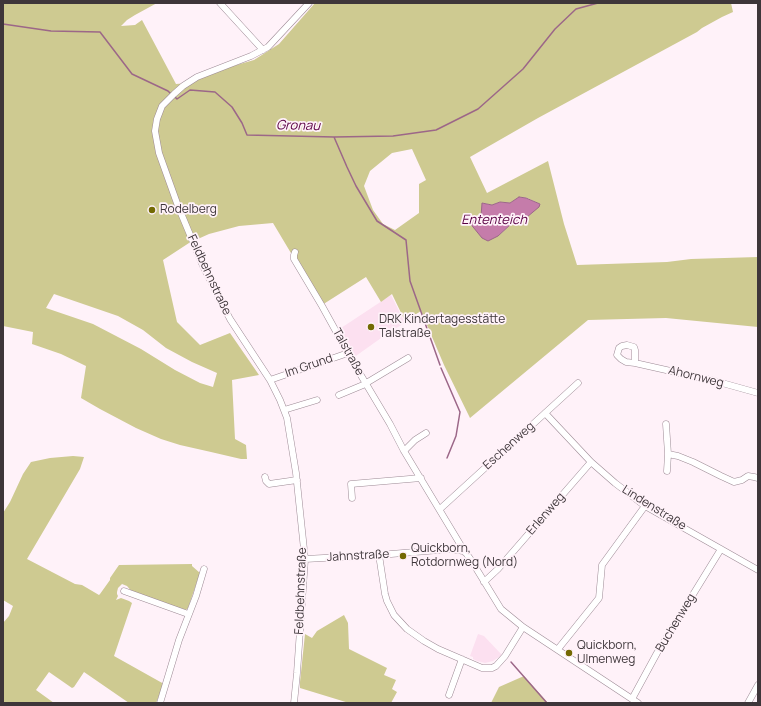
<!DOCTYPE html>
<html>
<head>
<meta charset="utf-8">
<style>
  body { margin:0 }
  #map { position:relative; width:761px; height:706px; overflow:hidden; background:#fff2f9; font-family:Manrope,sans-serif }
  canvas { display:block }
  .frame { position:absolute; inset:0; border:4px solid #3e363a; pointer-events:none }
</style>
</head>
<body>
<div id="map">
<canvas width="761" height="706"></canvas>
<div class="frame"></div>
</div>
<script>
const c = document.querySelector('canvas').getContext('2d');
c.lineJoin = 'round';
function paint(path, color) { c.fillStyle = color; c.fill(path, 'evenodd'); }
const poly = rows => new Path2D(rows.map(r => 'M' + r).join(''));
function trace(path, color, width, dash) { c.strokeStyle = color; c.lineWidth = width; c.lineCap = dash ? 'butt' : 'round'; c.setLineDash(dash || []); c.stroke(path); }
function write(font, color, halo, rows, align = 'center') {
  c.font = font + ' Manrope,sans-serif'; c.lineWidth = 3.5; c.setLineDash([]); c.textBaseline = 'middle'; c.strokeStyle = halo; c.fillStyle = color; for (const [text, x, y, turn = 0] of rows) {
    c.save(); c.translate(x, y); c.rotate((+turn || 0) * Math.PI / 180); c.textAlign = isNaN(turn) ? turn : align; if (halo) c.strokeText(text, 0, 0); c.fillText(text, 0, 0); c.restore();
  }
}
const built = poly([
  [391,295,405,323,391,331,353,358,338,330],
  [478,634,484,636,502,655,493,661,485,663,477,661,473,659,473,657,470,656]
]);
const green = poly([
  [3,3,157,3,135,15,127,20,121,26,135,25,142,20,176,84,188,83,219,70,254,60,279,44,315,3,731,3,733,12,722,17,702,28,697,32,538,118,470,157,487,193,548,161,564,224,577,265,667,262,691,259,758,257,758,327,666,318,588,320,470,418,444,365,421,311,405,321,392,294,381,302,366,277,322,305,273,223,239,226,209,234,189,243,163,260,177,322,200,345,230,333,259,375,232,380,235,439,246,445,247,459,241,459,211,452,180,445,161,439,136,428,100,409,81,398,86,366,61,354,32,344,33,332,3,326],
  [412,149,426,180,419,184,419,213,395,230,383,224,373,210,364,186,370,171,392,153],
  [520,197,527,198,540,204,527,217,511,224,498,236,470,222,481,217,483,203,492,205,500,202,510,203],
  [54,294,118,316,143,330,166,348,192,362,217,373,213,387,200,383,175,370,141,349,93,324,46,308],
  [73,456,84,457,80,469,27,559,75,584,82,585,99,595,100,594,110,580,110,578,119,565,192,564,192,566,200,573,188,608,186,610,133,593,127,586,122,584,118,588,117,592,117,594,118,596,116,600,121,598,129,601,132,603,114,656,164,684,156,703,129,703,84,672,74,687,72,688,49,672,36,690,54,703,3,703,3,623,9,616,13,606,3,600,3,513,10,502,23,474,31,462,50,458],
  [344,615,348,623,349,649,387,668,384,675,396,680,392,689,397,692,391,703,349,703,300,688,300,682,305,634,312,638,317,631],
  [524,676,548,703,491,703,499,687]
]);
const water = poly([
  [519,197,526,198,540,204,539,207,527,217,511,224,498,236,488,241,482,238,469,222,481,217,482,203,492,205,500,202,510,203,519,197]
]);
const stream = poly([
  [3,24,51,31,100,32,132,74,168,91,171,94],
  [174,96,177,99,190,90,215,92,232,107,242,123,247,135,334,137,393,136,436,130,478,109,523,69,555,29,576,9,598,3],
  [334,137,347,167,356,186,377,221,406,240,410,281,440,365],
  [441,368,460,412,456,436,447,458],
  [511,662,547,703]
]);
const minor = poly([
  [220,3,263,50],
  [295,252,294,255,294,259,322,306,353,362,390,424,404,451,460,544,463,551],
  [635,363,635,350,634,347,627,345,622,346,619,348,617,355,621,359,626,362,635,363,715,381,758,393],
  [270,380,348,353],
  [339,395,363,385,408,358],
  [284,410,317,400],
  [545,413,591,462,615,483,645,506,758,570],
  [666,424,668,454,667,471],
  [404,451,415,440,426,433],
  [668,454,678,456,693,462,721,476,734,482,742,480,748,476,754,477,758,478],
  [265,477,266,481,269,484,297,480],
  [352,498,351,484,421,478],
  [440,509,578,383],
  [379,555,385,594,387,601,394,615,407,629,424,641,438,649,482,668,492,668,496,666,505,656,523,627],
  [305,559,379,555,451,549,463,551,466,553,471,560,501,609,523,627,638,703],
  [484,582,498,569,591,462],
  [124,591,188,614],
  [558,649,599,598,602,565,645,506],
  [449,695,462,659],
  [632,699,657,653,721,549],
  [160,703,179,640,196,596,204,569],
  [294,703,297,673,305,559,296,473,287,418,280,400,270,380,230,319,203,266,178,206,159,153,155,131,157,119,162,106,174,94,183,86,197,77,251,56,268,47,309,3],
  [748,703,758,685]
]);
const markers = [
  [152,210,4,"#736a03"],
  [371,327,4,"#736a03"],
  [403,556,4,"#736a03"],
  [569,653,4,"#736a03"]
];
const poiNames = [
  ["Rodelberg",160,210],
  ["DRK Kindertagesstätte",379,320],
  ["Talstraße",379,334],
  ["Quickborn,",411,549],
  ["Rotdornweg (Nord)",411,563],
  ["Quickborn,",577,646],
  ["Ulmenweg",577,660]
];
const streetNames = [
  ["Feldbehnstraße",209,275,65],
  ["Talstraße",348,352,61],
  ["Im Grund",309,366,-19],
  ["Ahornweg",696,377,14],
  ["Eschenweg",509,446,-42],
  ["Lindenstraße",654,508,32],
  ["Erlenweg",546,514,-49],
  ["Jahnstraße",358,556,-3],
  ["Feldbehnstraße",301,591,-88],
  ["Buchenweg",676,623,-59]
];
const waterNames = [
  ["Gronau",298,126,1],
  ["Ententeich",494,220]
];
paint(built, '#fce0f0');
paint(green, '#ceca91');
paint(water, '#c57caa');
trace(water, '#9c6788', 1);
trace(stream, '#9c6788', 1.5);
trace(minor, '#9d8a95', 7);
trace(minor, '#fff', 6);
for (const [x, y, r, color] of markers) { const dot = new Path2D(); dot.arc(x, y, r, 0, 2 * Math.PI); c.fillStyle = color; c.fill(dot); trace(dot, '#fff2f9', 1.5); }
write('12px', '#3e363a', '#fff2f9', poiNames, 'left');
write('12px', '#3e363a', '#fff2f9', streetNames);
write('italic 13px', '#5a0044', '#fff2f9', waterNames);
</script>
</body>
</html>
